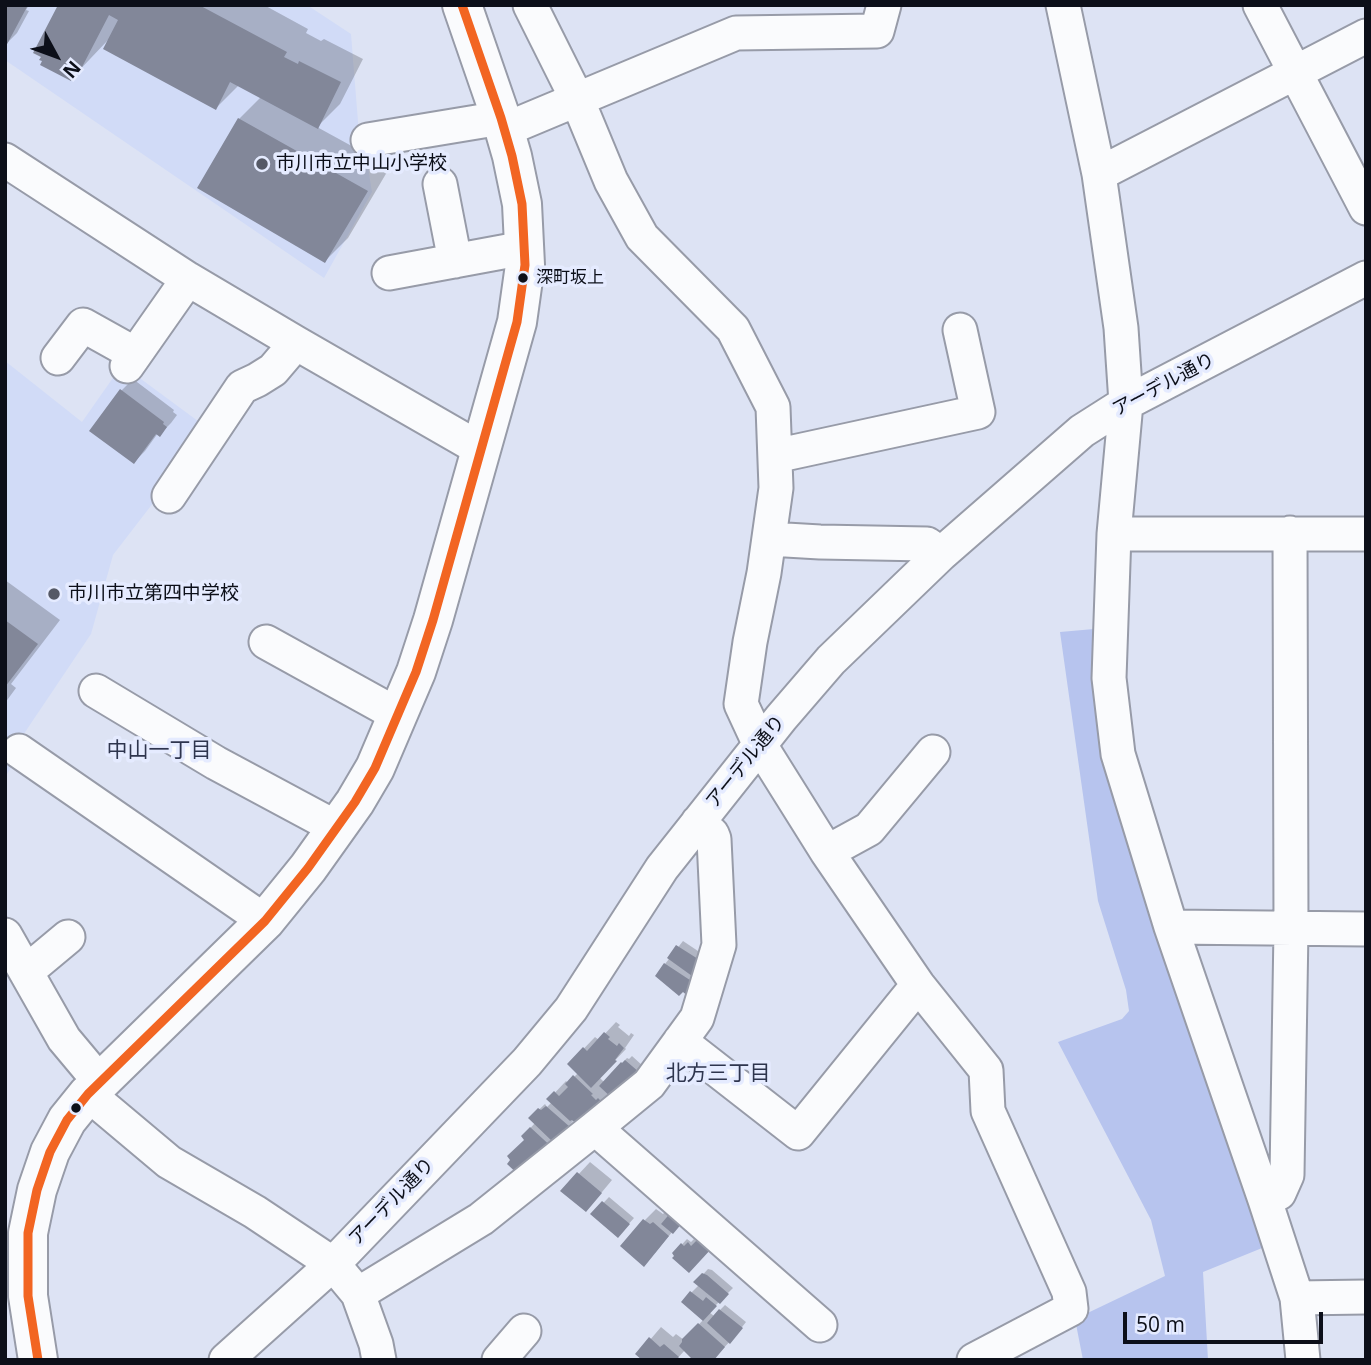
<!DOCTYPE html>
<html>
<head>
<meta charset="utf-8">
<style>
  body { margin:0 }
  #map { position:relative; width:1371px; height:1365px; overflow:hidden; background:#dde3f4; font-family:"Open Sans",sans-serif }
  canvas { display:block }
  .frame { position:absolute; inset:0; border:7px solid #0c0f19; pointer-events:none }
  .north { position:absolute; left:21px; top:21px; width:70px; height:70px; -webkit-text-stroke:5px #e5ebff; paint-order:stroke; rotate:131deg; font-size:19px; font-weight:700; line-height:28px; text-align:center; color:#0c0f19 }
  .north::after { content:''; display:block; margin:auto; width:24px; height:32px; background:#0c0f19; clip-path:polygon(50% 0,100% 100%,50% 72%,0 100%) }
  .scale { position:absolute; left:1123px; top:1312px; width:200px; height:32px; box-sizing:border-box; border:4px solid #0c0f19; border-top:0; padding-left:9px; font-size:21px; line-height:24px; white-space:nowrap; color:#0c0f19; -webkit-text-stroke:5px #e5ebff; paint-order:stroke }
</style>
</head>
<body>
<div id="map">
<canvas width="1371" height="1365"></canvas>
<div class="frame"></div>
<div class="north">N</div>
<div class="scale">50 m</div>
</div>
<script>
const c = document.querySelector('canvas').getContext('2d');
c.lineJoin = 'round';
function paint(path, color) { c.fillStyle = color; c.fill(path, 'evenodd'); }
const poly = rows => new Path2D(rows.map(r => 'M' + r).join(''));
function trace(path, color, width, dash) { c.strokeStyle = color; c.lineWidth = width; c.lineCap = dash ? 'butt' : 'round'; c.setLineDash(dash || []); c.stroke(path); }
function write(font, color, halo, rows, align = 'center') {
  c.font = font + ' "Open Sans","Noto Sans JP",sans-serif'; c.lineWidth = 7; c.setLineDash([]); c.textBaseline = 'middle'; c.strokeStyle = halo; c.fillStyle = color; for (const [text, x, y, turn = 0] of rows) {
    c.save(); c.translate(x, y); c.rotate((+turn || 0) * Math.PI / 180); c.textAlign = isNaN(turn) ? turn : align; if (halo) c.strokeText(text, 0, 0); c.fillText(text, 0, 0); c.restore();
  }
}
const built = poly([
  [5,5,307,5,351,34,359,134,363,135,372,192,324,278,5,60],
  [5,361,82,422,122,365,206,427,160,494,113,555,91,634,11,753,13,765,5,777]
]);
const forest = poly([
  [1094,629,1123,813,1267,1246,1203,1272,1208,1360,1083,1360,1075,1319,1165,1276,1151,1220,1058,1042,1122,1019,1129,1011,1126,990,1098,901,1060,632]
]);
const shadow = poly([
  [5,5,29,5,26,10,29,11,17,33,6,44],
  [60,5,264,5,308,29,306,33,321,41,324,39,363,59,340,104,317,127,390,167,348,238,325,261,199,188,239,119,261,97,239,85,216,108,109,39,71,79],
  [133,379,174,410,173,412,177,415,171,423,160,434,158,433,145,451,134,462,91,430,122,390],
  [5,580,60,620,11,684,16,688,5,703],
  [683,941,710,959,695,990,665,964],
  [616,1022,620,1025,618,1027,629,1036,631,1033,634,1035,625,1048,626,1049,599,1077,604,1082,627,1058,629,1059,632,1056,643,1066,600,1113,574,1120,561,1134,553,1149,526,1140,523,1136,535,1123,530,1118,545,1104,547,1107,552,1102,549,1099,566,1081,568,1083,578,1073,569,1064,595,1037,599,1040],
  [590,1162,612,1180,597,1198,563,1191],
  [609,1197,634,1218,618,1236,593,1214],
  [656,1209,663,1214,665,1212,670,1216,673,1231,655,1253,645,1220],
  [687,1239,691,1242,694,1239,697,1242,689,1271,674,1253],
  [708,1269,712,1270,733,1288,709,1312,714,1316,725,1305,746,1322,735,1336,719,1353,685,1350,676,1360,638,1354,661,1327,673,1337,676,1334,684,1340,704,1319,683,1301,699,1285,696,1282]
]);
const building = poly([
  [5,5,28,5,5,48],
  [58,5,199,5,287,52,284,57,298,64,299,61,341,82,318,129,230,82,216,110,103,49,118,20,109,15,81,69,77,68,71,81,40,65,42,61,39,60,41,57,33,53],
  [238,118,368,191,325,263,197,188],
  [120,389,164,422,163,424,167,427,160,437,156,434,134,464,89,431],
  [5,620,38,644,5,687],
  [676,945,706,964,699,981,667,958],
  [664,963,699,986,690,998,683,992,679,996,655,976],
  [604,1032,610,1037,608,1039,617,1046,619,1043,624,1048,615,1060,617,1061,591,1088,567,1064,583,1047,587,1051],
  [625,1060,639,1072,614,1100,599,1086,621,1062,622,1063],
  [573,1075,593,1094,591,1095,596,1100,598,1098,607,1107,581,1128,572,1120,570,1121,546,1099,554,1091,559,1096,568,1087,565,1084],
  [546,1106,570,1127,554,1143,528,1118,538,1108,541,1110],
  [530,1127,555,1150,523,1179,507,1164,510,1160,507,1156,524,1140,521,1136],
  [577,1172,602,1193,586,1212,560,1191],
  [602,1201,630,1224,618,1238,590,1214],
  [672,1211,683,1222,673,1234,661,1224],
  [643,1219,650,1224,653,1222,669,1236,644,1267,620,1246],
  [700,1237,712,1248,689,1273,672,1258,674,1256,672,1253,681,1243,684,1246,688,1242,691,1246],
  [702,1273,707,1275,729,1294,720,1304,693,1282],
  [690,1291,703,1301,706,1297,717,1306,703,1321,681,1302],
  [719,1309,743,1328,730,1344,707,1323],
  [698,1323,725,1347,714,1360,693,1360,679,1346,682,1342,682,1339],
  [649,1337,660,1347,664,1344,679,1357,676,1360,642,1360,635,1354]
]);
const minor = poly([
  [530,5,577,99,611,181,642,237,733,329,773,407,776,488,764,573,750,642,741,704,760,745,827,852,918,985,986,1070,988,1111,1069,1292,1071,1309,974,1360],
  [1063,5,1099,174,1121,328,1126,403,1114,534,1109,678,1118,754,1171,927,1265,1200],
  [1260,5,1366,208],
  [504,130,736,33,877,31,884,5],
  [368,140,501,118],
  [5,160,188,279,296,343,482,450],
  [1099,174,1366,36],
  [440,184,455,261],
  [389,273,524,248],
  [58,358,83,325,135,354],
  [127,366,188,279],
  [775,456,978,412,960,330],
  [169,496,242,387,257,380,273,370,296,343],
  [1290,533,1291,929,1287,1175,1279,1193,1265,1200,1297,1298,1303,1360],
  [1114,534,1366,534],
  [769,539,820,542,927,544,941,554],
  [266,642,398,715],
  [96,691,216,763,324,821],
  [19,751,265,921],
  [827,852,869,829,933,752],
  [1171,927,1366,929],
  [5,935,64,1039,100,1082],
  [26,972,68,937],
  [680,1041,798,1133,918,985],
  [88,1094,169,1162,255,1212,333,1264,358,1294,376,1344,379,1360],
  [595,1128,820,1325],
  [358,1294,481,1219,595,1128,649,1084,697,1018,719,945,714,839,712,834,698,822],
  [1297,1298,1366,1297],
  [226,1360,333,1264,527,1062,571,1009,662,868,781,718,831,660,941,554,1082,431,1126,403,1366,278],
  [499,1360,524,1331]
]);
const major = poly([
  [38,1360,28,1296,28,1233,37,1190,50,1152,67,1120,88,1094,265,921,308,868,355,802,375,768,416,672,433,620,517,322,525,265,522,204,512,156,501,118,462,5]
]);
const bus1 = poly([
  [38,1360,28,1296,28,1233,37,1190,50,1152,67,1120,88,1094,265,921,308,868,355,802,375,768,416,672,433,620,517,322,525,265,522,204,512,156,501,118,462,5]
]);
const markers = [
  [262,164,7,"#555966"],
  [523,278,6,"#0c0f19"],
  [54,594,7,"#555966"],
  [76,1108,6,"#0c0f19"]
];
const busNames = [
  ["深町坂上",536,278]
];
const poiNames = [
  ["市川市立中山小学校",276,164],
  ["市川市立第四中学校",68,594]
];
const streetNames = [
  ["アーデル通り",1164,385,-28],
  ["アーデル通り",746,762,-51],
  ["アーデル通り",392,1202,-46]
];
const neighbourhoodNames = [
  ["中山一丁目",159,751],
  ["北方三丁目",718,1074]
];
paint(built, '#d1dbf7');
paint(forest, '#b7c4ee');
paint(shadow, '#0003');
paint(building, '#828799');
trace(minor, '#979ba8', 37);
trace(major, '#979ba8', 42);
trace(minor, '#fafbfd', 33);
trace(major, '#fafbfd', 38);
trace(bus1, '#f26522', 9);
for (const [x, y, r, color] of markers) { const dot = new Path2D(); dot.arc(x, y, r, 0, 2 * Math.PI); c.fillStyle = color; c.fill(dot); trace(dot, '#e5ebff', 2.5); }
write('17px', '#0c0f19', '#e5ebff', busNames, 'left');
write('19px', '#0c0f19', '#e5ebff', poiNames, 'left');
write('19px', '#0c0f19', '#e5ebff', streetNames);
write('21px', '#2e354e', '#e5ebff', neighbourhoodNames);
</script>
</body>
</html>
